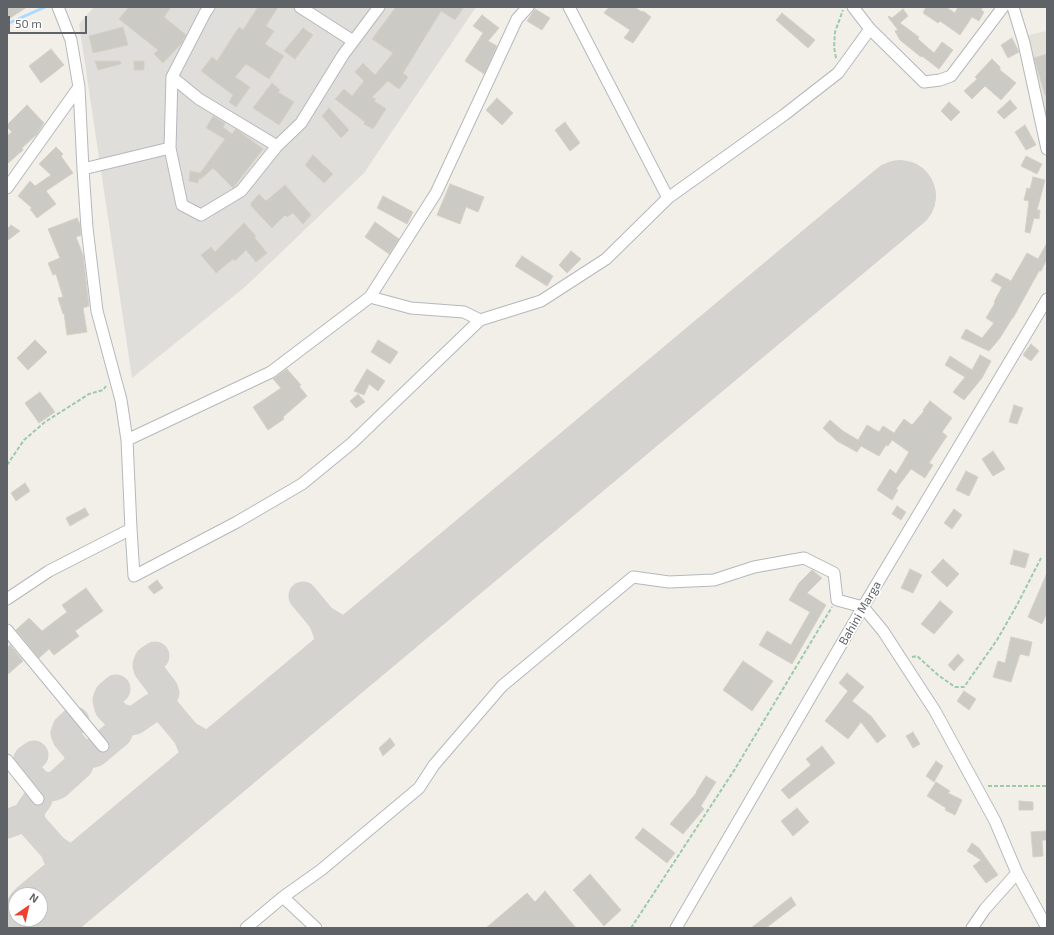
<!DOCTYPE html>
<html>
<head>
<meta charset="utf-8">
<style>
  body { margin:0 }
  #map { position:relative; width:1054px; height:935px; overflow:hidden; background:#f1efe8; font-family:"Exo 2",sans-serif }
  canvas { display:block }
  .frame { position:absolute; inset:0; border:8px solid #5f6368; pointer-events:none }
  .north { position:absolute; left:8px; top:887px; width:40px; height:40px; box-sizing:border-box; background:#fff; border:1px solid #bfc1c3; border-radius:50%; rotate:34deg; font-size:11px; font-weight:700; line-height:16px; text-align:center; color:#5f6368 }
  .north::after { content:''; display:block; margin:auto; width:14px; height:18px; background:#ee4130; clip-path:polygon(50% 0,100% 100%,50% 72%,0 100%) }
  .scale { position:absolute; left:8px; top:16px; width:79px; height:18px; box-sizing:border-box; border:2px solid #5f6368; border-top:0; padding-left:5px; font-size:12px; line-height:14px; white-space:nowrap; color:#5f6368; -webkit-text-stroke:3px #fff; paint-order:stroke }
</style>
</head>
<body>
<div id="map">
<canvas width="1054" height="935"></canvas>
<div class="frame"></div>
<div class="north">N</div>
<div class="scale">50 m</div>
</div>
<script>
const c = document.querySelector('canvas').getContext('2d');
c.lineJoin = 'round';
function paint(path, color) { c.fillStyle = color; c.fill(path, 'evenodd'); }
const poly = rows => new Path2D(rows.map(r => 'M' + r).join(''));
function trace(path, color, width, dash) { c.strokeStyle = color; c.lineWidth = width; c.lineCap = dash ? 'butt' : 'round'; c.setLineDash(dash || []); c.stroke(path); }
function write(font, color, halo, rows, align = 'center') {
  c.font = font + ' "Exo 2",sans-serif'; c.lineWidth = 3.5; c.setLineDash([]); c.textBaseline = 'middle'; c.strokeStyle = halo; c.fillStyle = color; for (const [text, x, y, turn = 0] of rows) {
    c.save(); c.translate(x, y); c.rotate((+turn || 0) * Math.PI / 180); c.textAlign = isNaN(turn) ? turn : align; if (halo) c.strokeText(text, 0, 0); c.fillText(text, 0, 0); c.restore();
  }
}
const industrial = poly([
  [94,7,476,7,364,173,245,287,132,378,79,24]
]);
const education = poly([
  [1047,31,1047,140,1024,36]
]);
const stream = poly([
  [7,24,45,7]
]);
const taxiway = poly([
  [303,596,322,619,327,631,330,645,326,660,316,684],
  [322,619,337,628,349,632,381,630],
  [155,656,149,660,147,665,148,669,164,690,165,693,161,700,161,704,187,735,194,751,196,768,193,780,182,796],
  [118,717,130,721,135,720,152,708,157,707,166,710],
  [187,735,203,744,214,747,227,747,250,739],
  [77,750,84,754,94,753,118,733,121,726,118,717,109,708,107,700,109,695,116,689],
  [34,755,28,759,26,765,26,771,39,785,40,790,38,799,30,810,31,823,54,849,60,863,62,877,58,892,49,908],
  [39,785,51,787,57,785,79,765,80,759,77,750,67,738,65,733,67,728,75,721],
  [7,824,20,819,25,819,31,823],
  [54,849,70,860,84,863,100,861,110,856]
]);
const runway = poly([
  [40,915,900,196]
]);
const building = poly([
  [7,7,27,7,7,20,7,7],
  [129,7,171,7,164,17,186,35,181,44,163,63,154,54,158,50,119,19,129,7],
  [258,7,278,7,266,26,274,31,265,44,284,56,269,79,246,64,235,77,250,87,236,107,229,102,233,95,201,71,212,57,217,61,239,27,243,30,258,7],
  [396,7,464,7,455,20,441,11,403,73,408,77,399,89,388,81,372,97,376,99,374,101,386,109,373,129,364,124,365,122,335,99,344,89,352,96,364,81,355,72,363,63,375,75,393,53,372,39,396,7],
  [609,7,634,7,642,12,643,11,651,17,633,43,624,38,630,30,604,13,609,7],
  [926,7,946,7,955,13,958,7,983,7,981,10,984,12,979,21,972,17,960,35,940,21,938,23,923,13,926,7],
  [535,9,550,18,542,30,527,21,535,9],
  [903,9,908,16,900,23,919,37,918,39,934,53,942,42,953,50,939,69,922,56,921,57,900,40,895,31,898,30,888,17,889,16,892,18,903,9],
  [782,13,815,40,808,48,776,20,782,13],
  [482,15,499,28,488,41,497,46,484,74,465,61,483,33,473,26,482,15],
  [123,27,128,45,93,53,89,36,123,27],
  [303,28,313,35,295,59,284,51,303,28],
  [1012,38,1019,52,1008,58,1001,45,1012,38],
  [51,49,64,65,41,83,29,66,51,49],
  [1047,54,1047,95,1045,95,1034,58,1047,54],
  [992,59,1000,67,1000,70,1016,83,1001,100,985,86,972,99,964,91,977,79,975,77,992,59],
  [95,61,120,61,121,64,98,70,95,61],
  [134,61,144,61,144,70,134,70,134,61],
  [272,83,280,90,278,92,294,102,279,125,253,108,272,83],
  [497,98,513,113,502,125,486,110,497,98],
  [1010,100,1017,108,1004,119,997,112,1010,100],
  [949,102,960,112,951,121,941,111,949,102],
  [27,105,44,123,37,134,22,148,23,150,7,164,7,136,12,132,7,127,7,125,27,105],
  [329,108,349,130,341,138,322,116,329,108],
  [213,116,225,123,223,127,232,134,236,129,263,149,233,188,213,168,201,179,199,178,198,183,189,181,190,171,200,173,225,139,206,128,213,116],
  [565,122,580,143,570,151,555,130,565,122],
  [1025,125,1036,145,1026,150,1015,132,1025,125],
  [56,147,63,154,61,156,73,173,46,191,56,204,37,218,30,209,32,208,18,196,30,181,35,186,51,175,39,164,56,147],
  [313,155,333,174,324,183,305,165,313,155],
  [1026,156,1042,164,1037,174,1021,166,1026,156],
  [1033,177,1045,180,1037,210,1040,210,1039,219,1034,218,1030,233,1025,232,1029,201,1024,200,1027,188,1030,189,1033,177],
  [450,184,484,197,478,212,466,207,460,224,437,215,450,184],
  [285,185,311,215,303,224,293,213,287,217,285,215,272,228,251,206,251,203,259,194,266,201,285,185],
  [383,196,413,212,407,224,377,208,383,196],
  [77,218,80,224,81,235,76,237,83,255,89,306,83,308,87,332,67,335,64,313,63,314,58,298,63,297,56,274,53,275,48,263,60,258,48,229,77,218],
  [375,222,399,239,389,254,365,237,375,222],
  [244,223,256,236,254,237,267,253,256,262,246,250,235,261,233,259,216,273,201,255,211,247,215,252,244,223],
  [11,225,20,231,7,241,7,229,11,225],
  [1047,243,1047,259,1041,271,1039,271,1013,318,1013,317,1000,338,989,351,961,338,966,329,982,338,994,323,986,318,995,303,994,302,1002,287,991,281,996,273,1011,281,1027,253,1038,259,1047,243],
  [571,251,581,259,567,273,559,265,571,251],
  [522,256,553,276,547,286,515,266,522,256],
  [35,340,47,352,28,370,17,358,35,340],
  [378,340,398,352,390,364,371,352,378,340],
  [1031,344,1039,351,1031,361,1023,355,1031,344],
  [980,355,991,361,982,378,964,400,953,392,965,377,945,365,950,356,972,370,980,355],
  [287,369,301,385,299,386,307,396,283,417,284,419,268,430,253,407,281,388,273,379,287,369],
  [367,369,385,381,378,391,369,384,364,395,354,391,367,369],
  [40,392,55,412,39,423,25,403,40,392],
  [358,394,365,402,356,408,350,401,358,394],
  [930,401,952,418,942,432,947,436,929,463,933,465,925,478,911,469,896,489,898,490,892,500,877,490,890,469,896,474,909,452,892,440,888,446,886,445,879,456,861,446,857,452,837,441,823,428,830,420,843,431,858,440,867,425,879,432,883,426,894,433,904,419,912,425,924,411,923,410,930,401],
  [1014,405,1023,408,1017,424,1009,422,1014,405],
  [993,451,1005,469,993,476,982,459,993,451],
  [966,471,978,477,969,496,956,490,966,471],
  [25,483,30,491,16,501,11,493,25,483],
  [897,506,906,512,901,520,892,514,897,506],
  [85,508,89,515,70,526,66,518,85,508],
  [954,509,962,515,952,529,944,523,954,509],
  [1014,550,1029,554,1025,568,1010,564,1014,550],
  [943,559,959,574,947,587,931,572,943,559],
  [910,569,922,575,913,593,901,588,910,569],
  [812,570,822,578,807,593,826,605,792,664,759,645,767,631,791,645,810,612,789,600,799,583,812,570],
  [1047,573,1047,613,1042,624,1028,617,1047,573],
  [157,580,163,588,154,594,148,587,157,580],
  [86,588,103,611,75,631,79,636,54,655,49,649,39,658,16,630,29,618,42,631,67,612,62,605,86,588],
  [940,601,953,612,934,634,921,624,940,601],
  [1011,637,1032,642,1029,656,1020,654,1011,682,993,677,998,661,1005,663,1011,637],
  [10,645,23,661,7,675,7,648,10,645],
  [958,654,964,660,954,671,948,665,958,654],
  [743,661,773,681,752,711,723,690,743,661],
  [847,673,864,687,852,701,871,716,886,736,877,743,861,722,848,739,825,721,848,691,839,683,847,673],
  [964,691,976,699,969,710,957,701,964,691],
  [913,732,920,744,913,748,906,736,913,732],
  [390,738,395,745,383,756,379,748,390,738],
  [822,746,835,763,789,799,781,790,811,765,806,759,822,746],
  [936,761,943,766,934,782,926,776,936,761],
  [706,776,716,782,701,806,704,809,683,834,670,824,697,792,696,792,706,776],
  [936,782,950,791,948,793,962,800,955,815,945,810,946,808,927,796,936,782],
  [1019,801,1033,802,1033,810,1019,810,1019,801],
  [797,808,809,822,793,836,781,821,797,808],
  [643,828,675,853,667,863,635,838,643,828],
  [1047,831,1047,840,1042,840,1043,856,1033,857,1031,832,1047,831],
  [972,843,979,848,998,875,986,883,973,866,981,860,967,851,972,843],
  [590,874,621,910,604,926,573,890,590,874],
  [545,891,576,928,486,928,527,893,535,902,545,891],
  [791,897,796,905,766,928,751,928,791,897]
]);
const path = poly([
  [836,58,834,47,835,32,843,10],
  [7,465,24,440,45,422,89,394,103,390,106,386],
  [912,657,917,656,938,675,955,687,964,687,997,640,1017,605,1041,558],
  [988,786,1047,786],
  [631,928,735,769,832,607]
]);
const minor = poly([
  [300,7,353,41],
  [569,7,668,198],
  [853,7,870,29],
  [1013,7,1024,43,1047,149],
  [172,77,199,99,277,146],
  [170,148,182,205,201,215,241,191,277,146,301,123,343,55,379,7],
  [83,169,170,148,172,77,205,13,209,7],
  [7,188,79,87],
  [370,297,411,308,464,312,480,320],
  [127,440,271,372,370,297,436,193,517,19,528,7],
  [131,529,134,576,237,522,302,484,352,443,480,320,541,301,606,259,668,198,784,115,838,73,870,29,924,82,940,80,951,76,1003,7],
  [7,599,49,571,131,529,127,440,121,400,97,311,87,228,83,169,79,87,71,40,58,7],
  [7,630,103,746],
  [7,760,38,799],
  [283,897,316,928],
  [246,928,283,897,321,870,419,788,434,765,502,686,633,577,669,582,714,580,754,567,804,558,834,573,837,600,863,607,883,631,935,711,995,821,1017,873,1047,928],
  [676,928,863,607,1047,299],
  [972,928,985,909,1017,873]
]);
const streetNames = [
  ["Bahini Marga",860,613,-60]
];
paint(industrial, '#e0deda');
paint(education, '#e4e1d8');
trace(stream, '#aad9ff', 3);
trace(taxiway, '#d4d3d0', 29);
trace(runway, '#d4d3d0', 72);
paint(building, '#cccac4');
trace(building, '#d6d1c5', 1);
trace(minor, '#b5b8bc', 13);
trace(path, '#9dcaaa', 2, [4, 2]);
trace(minor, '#fff', 11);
write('12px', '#5f6368', '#fff', streetNames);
</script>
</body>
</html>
